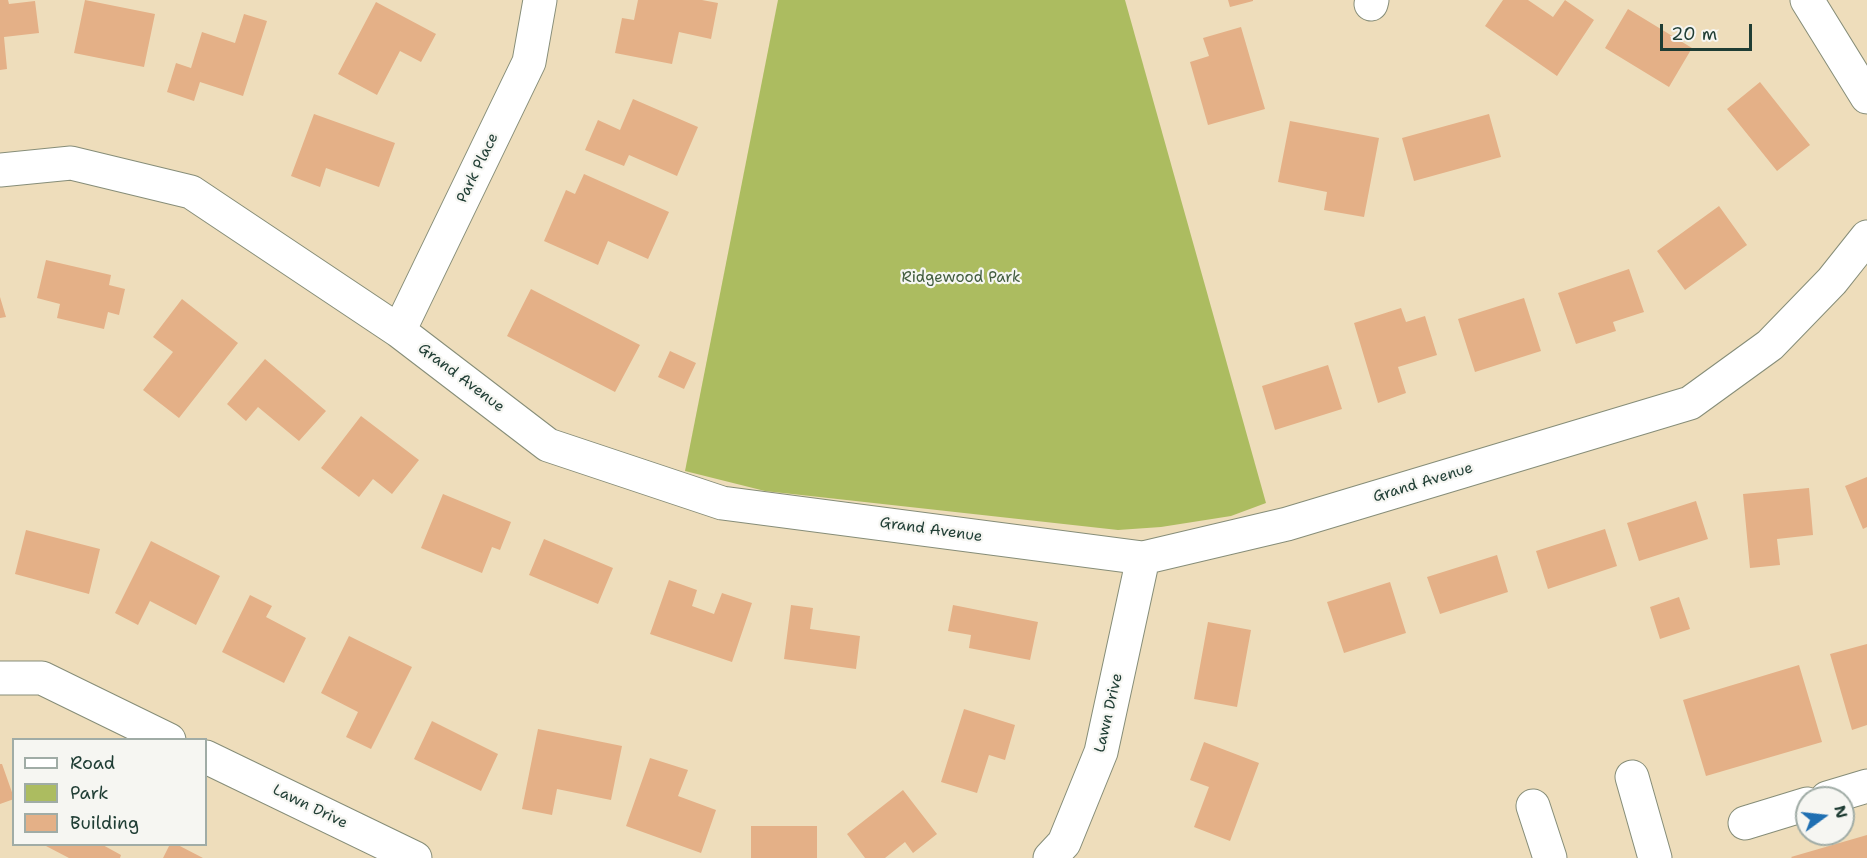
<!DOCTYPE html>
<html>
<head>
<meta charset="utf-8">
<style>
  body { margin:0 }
  #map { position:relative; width:1867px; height:858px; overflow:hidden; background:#edb; font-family:"Shantell Sans",sans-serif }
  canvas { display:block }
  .legend { position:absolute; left:12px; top:738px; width:195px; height:108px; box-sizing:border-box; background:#f6f6f2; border:2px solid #a0aca6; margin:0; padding:8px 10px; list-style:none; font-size:18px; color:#1f3d34 }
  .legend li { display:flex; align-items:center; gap:12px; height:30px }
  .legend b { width:30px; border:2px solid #a0aca6 }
  .north { position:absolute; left:1795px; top:786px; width:60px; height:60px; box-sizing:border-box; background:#f6f6f2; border:2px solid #a0aca6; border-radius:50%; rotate:75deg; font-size:16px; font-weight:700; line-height:24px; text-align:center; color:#1f3d34 }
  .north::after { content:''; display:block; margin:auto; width:21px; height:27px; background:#1f6fb2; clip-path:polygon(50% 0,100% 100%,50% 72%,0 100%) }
  .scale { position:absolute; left:1660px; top:24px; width:92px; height:27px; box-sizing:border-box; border:3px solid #1f3d34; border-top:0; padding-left:8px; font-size:18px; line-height:21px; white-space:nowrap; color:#1f3d34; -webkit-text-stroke:4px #f6f6f2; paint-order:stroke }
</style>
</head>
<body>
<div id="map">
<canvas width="1867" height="858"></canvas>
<ul class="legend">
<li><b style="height:8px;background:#fff"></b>Road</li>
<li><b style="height:16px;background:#acbc60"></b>Park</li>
<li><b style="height:16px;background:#e4b087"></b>Building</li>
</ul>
<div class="north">N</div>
<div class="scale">20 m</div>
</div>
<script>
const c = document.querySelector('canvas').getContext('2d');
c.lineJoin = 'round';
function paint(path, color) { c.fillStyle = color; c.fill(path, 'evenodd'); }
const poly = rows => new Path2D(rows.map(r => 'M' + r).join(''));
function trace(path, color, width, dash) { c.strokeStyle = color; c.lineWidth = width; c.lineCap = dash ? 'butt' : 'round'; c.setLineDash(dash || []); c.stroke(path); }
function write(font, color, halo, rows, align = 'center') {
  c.font = font + ' "Shantell Sans",sans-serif'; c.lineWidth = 4.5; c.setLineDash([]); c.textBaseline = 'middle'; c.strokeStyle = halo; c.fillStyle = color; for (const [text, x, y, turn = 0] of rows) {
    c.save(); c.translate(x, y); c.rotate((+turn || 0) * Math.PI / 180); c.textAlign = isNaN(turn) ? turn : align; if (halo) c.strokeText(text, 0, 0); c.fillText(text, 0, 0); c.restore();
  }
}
const green = poly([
  [778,0,1125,0,1266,503,1231,516,1161,527,1118,530,765,491,685,471]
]);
const building = poly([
  [0,0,8,0,9,4,35,1,39,33,4,37,7,69,0,70],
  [85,0,155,14,144,67,74,53],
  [638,0,702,0,718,3,711,39,679,32,672,64,615,53,622,18,634,20],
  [1228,0,1253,0,1253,1,1230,7],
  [1503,0,1528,0,1553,17,1565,0,1594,20,1557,76,1485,26],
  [376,2,436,34,421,62,400,51,377,95,338,74],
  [1628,9,1692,48,1669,87,1605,48],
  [244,14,267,21,243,96,200,82,194,101,167,92,176,63,191,68,202,32,235,43],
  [1241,27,1265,109,1208,125,1190,62,1209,56,1203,38],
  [1760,82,1810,145,1777,171,1727,109],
  [633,99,698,127,677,176,629,155,624,166,585,150,598,120,620,130],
  [314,114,395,143,379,187,326,168,320,187,291,176],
  [1489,114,1501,157,1414,181,1402,138],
  [1290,121,1379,138,1364,217,1324,210,1327,192,1278,182],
  [584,174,669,212,648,259,608,241,598,265,544,241,566,190,575,194],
  [1719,206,1747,245,1685,290,1657,251],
  [46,260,111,275,109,285,125,289,119,315,108,312,104,329,57,318,60,304,37,298],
  [1629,269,1644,312,1613,322,1616,331,1576,344,1558,293],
  [531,289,640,345,615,392,507,336],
  [0,297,6,317,0,318],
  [1524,298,1541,351,1475,372,1458,319],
  [182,299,238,343,179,418,143,390,173,352,153,337],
  [1401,308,1406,322,1425,316,1437,355,1398,367,1406,393,1378,403,1354,323],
  [670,351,696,363,684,389,658,377],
  [265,359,326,411,299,441,258,407,246,421,227,404],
  [1328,365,1342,409,1275,430,1262,386],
  [361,416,419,460,392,494,373,479,359,497,321,468],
  [1867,477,1867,527,1863,529,1845,486],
  [1809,488,1813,535,1777,539,1780,565,1750,568,1743,494],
  [443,494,511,522,500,550,492,547,482,573,421,548],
  [1696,501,1708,539,1639,561,1627,523],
  [1605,529,1617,566,1548,589,1536,551],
  [26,530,100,549,89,594,15,574],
  [544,539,613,568,598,604,529,575],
  [151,541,220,576,196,625,150,601,138,625,115,613],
  [1497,555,1508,592,1440,614,1427,577],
  [669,580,697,590,692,606,714,614,722,593,752,603,732,662,650,634],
  [1390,582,1406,633,1344,653,1327,602],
  [250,595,272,606,266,617,306,638,284,683,222,652],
  [1679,597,1690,629,1660,639,1650,607],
  [791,605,813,608,810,629,860,636,856,669,784,659],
  [953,605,1038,622,1030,660,969,648,971,635,948,631],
  [1208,622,1251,630,1237,707,1194,699],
  [349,636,412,667,371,749,346,737,358,712,321,693],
  [1867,644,1867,725,1852,730,1830,654],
  [1799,665,1822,742,1706,776,1683,700],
  [964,709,1015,725,1005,760,989,755,977,793,941,782],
  [432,721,498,754,481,791,414,759],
  [538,729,622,746,611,800,557,789,552,815,522,809],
  [1204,742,1259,763,1230,841,1194,827,1209,787,1190,780],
  [650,758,688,770,678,796,716,810,701,853,626,826],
  [0,764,2,764,14,798,14,799,0,804],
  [903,790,937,834,913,853,905,842,885,858,865,858,847,834],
  [751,826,817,826,817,858,751,858],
  [1867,835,1867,858,1792,858,1791,857],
  [47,844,101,844,121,855,120,858,69,858,46,846],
  [170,844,176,844,203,858,163,858]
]);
const minor = poly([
  [1807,0,1867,97],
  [1371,4,1372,0],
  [0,170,71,163,191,192,399,331,548,445,722,503,1143,558,1287,524,1690,403,1770,345,1832,281,1867,237],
  [399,331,529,62,540,0],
  [0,678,42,678,169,740],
  [206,757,415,858],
  [1632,777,1655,858],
  [1827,798,1867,786],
  [1533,806,1550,858],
  [1745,823,1807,804],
  [1050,858,1064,843,1101,752,1143,558]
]);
const streetNames = [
  ["Park Place",478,168,-64],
  ["Grand Avenue",461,378,37],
  ["Grand Avenue",1423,483,-17],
  ["Grand Avenue",931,530,8],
  ["Lawn Drive",1109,713,-77],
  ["Lawn Drive",310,807,26]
];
const parkNames = [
  ["Ridgewood Park",961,278]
];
paint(green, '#acbc60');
paint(building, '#e4b087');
trace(minor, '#868d78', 35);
trace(minor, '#fff', 33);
write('15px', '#1f3d34', '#f6f6f2', streetNames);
write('15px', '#425d3f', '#f6f6f2', parkNames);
</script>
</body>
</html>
